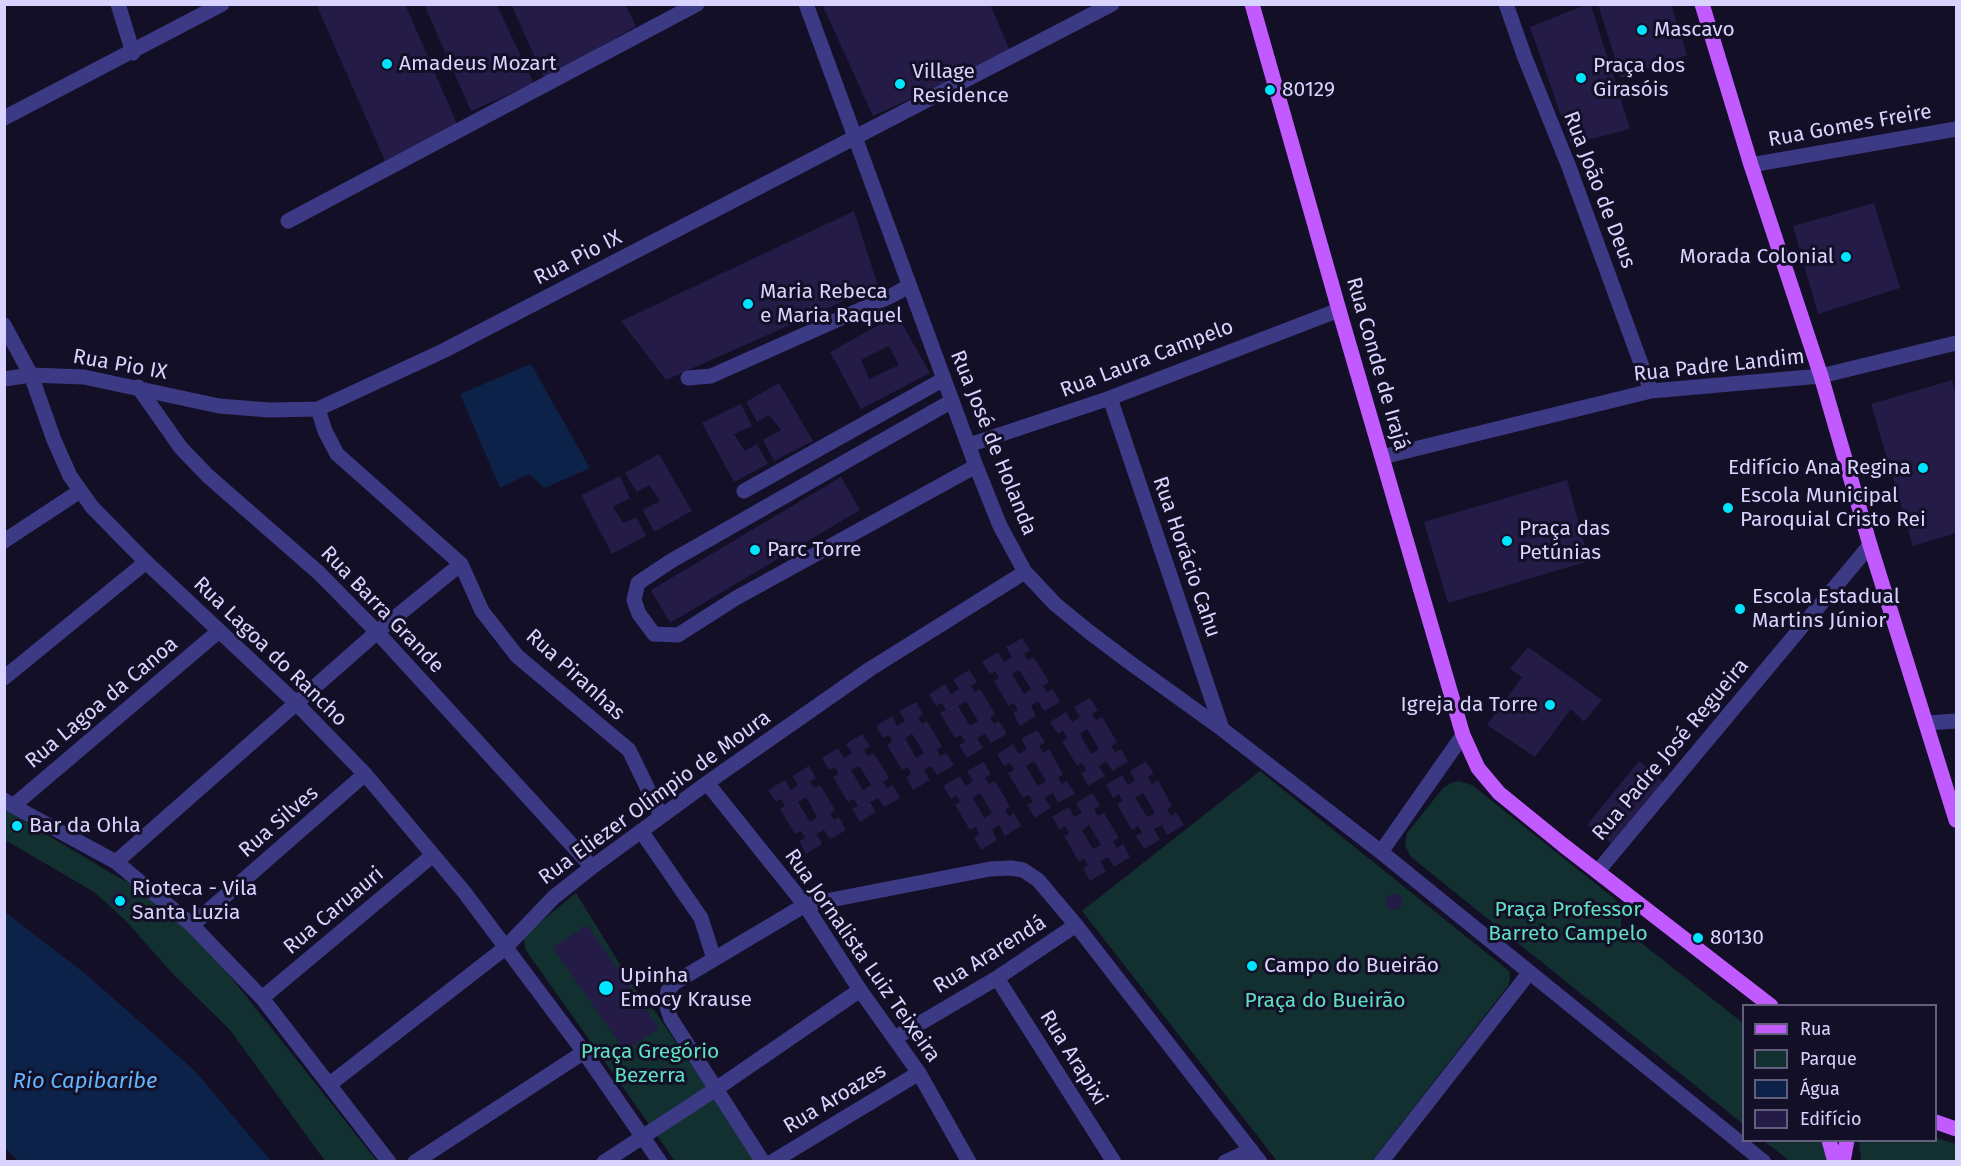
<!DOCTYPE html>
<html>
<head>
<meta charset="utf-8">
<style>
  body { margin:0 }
  #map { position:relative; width:1961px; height:1166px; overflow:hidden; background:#130f26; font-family:"Fira Sans",sans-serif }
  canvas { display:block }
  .frame { position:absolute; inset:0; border:6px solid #d9d4ff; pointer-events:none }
  .legend { position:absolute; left:1742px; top:1004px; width:195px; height:138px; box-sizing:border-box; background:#130f26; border:2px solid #625e7d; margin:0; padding:8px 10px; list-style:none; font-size:18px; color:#d9d4ff }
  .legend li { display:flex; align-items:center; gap:12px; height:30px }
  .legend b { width:30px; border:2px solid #625e7d }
</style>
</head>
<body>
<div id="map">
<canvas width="1961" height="1166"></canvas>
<div class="frame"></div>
<ul class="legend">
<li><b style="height:8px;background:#c25bff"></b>Rua</li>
<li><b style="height:16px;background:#12302f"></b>Parque</li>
<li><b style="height:16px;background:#0c2248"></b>Água</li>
<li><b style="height:16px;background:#241b47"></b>Edifício</li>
</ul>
</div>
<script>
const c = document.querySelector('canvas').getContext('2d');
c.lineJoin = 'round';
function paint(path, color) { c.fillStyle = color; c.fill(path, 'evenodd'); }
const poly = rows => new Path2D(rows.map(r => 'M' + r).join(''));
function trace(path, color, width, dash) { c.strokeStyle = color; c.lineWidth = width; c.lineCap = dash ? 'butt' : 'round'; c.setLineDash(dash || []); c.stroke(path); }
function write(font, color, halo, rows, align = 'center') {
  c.font = font + ' "Fira Sans",sans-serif'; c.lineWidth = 6; c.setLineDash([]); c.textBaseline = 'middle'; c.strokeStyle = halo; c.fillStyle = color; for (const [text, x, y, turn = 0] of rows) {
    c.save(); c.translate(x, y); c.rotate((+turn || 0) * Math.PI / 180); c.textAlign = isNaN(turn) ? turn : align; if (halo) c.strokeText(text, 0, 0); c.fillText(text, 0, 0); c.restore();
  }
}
const green = poly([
  [1260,771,1509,971,1510,979,1508,986,1372,1161,1277,1161,1082,911],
  [1459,781,1472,785,1611,896,1622,906,1621,927,1743,1023,1743,1124,1411,857,1405,846,1407,833,1443,788,1451,783],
  [4,809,111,873,159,899,203,942,377,1161,325,1161,230,1030,173,974,126,921,94,892,5,840],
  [576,893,639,995,649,1007,654,1010,757,1161,675,1161,525,949,524,939,528,932],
  [1936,1138,1956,1144,1956,1161,1861,1161,1859,1141,1936,1140],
  [1764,1141,1827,1141,1827,1161,1790,1161]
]);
const water = poly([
  [531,364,590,468,545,488,529,474,500,488,460,394],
  [5,912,87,975,194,1070,271,1161,19,1161,5,1148]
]);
const building = poly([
  [316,4,405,4,457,124,385,161],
  [424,4,496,4,534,83,471,111],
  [511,4,625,4,636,26,545,80],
  [822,4,990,4,1011,53,873,116],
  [1598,4,1671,4,1687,55,1621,78],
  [1585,5,1591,5,1630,129,1571,144,1530,27],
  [1874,203,1900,288,1818,314,1793,226],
  [854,211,878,286,666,380,621,321],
  [897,315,930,373,861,409,830,352],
  [889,346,899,365,869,379,861,360],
  [1952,380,1956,395,1956,533,1913,546,1871,404],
  [779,383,813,441,774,461,763,440,781,430,769,415,757,422,746,402],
  [741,404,752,426,734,434,745,451,757,444,768,464,734,482,702,423],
  [659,454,692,511,654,532,643,510,660,501,649,485,637,492,625,473],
  [620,476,630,498,613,507,623,523,636,517,646,536,612,554,581,495],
  [841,477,860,510,670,623,651,590],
  [1567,480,1589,561,1448,603,1424,522],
  [1022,638,1030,650,1024,654,1028,660,1034,657,1049,682,1043,686,1047,692,1053,689,1060,702,1044,711,1038,701,1031,706,1036,716,1020,726,1013,713,1018,710,1014,703,1009,706,994,681,999,678,995,671,990,674,982,662,998,652,1004,662,1012,657,1006,647],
  [1019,670,1031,689,1024,694,1012,674],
  [1528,647,1602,700,1584,722,1571,709,1535,757,1487,725,1522,677,1510,669],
  [969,670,977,682,971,686,975,692,980,689,995,714,990,717,994,724,999,721,1007,734,991,743,985,734,977,738,983,748,967,758,959,745,965,742,961,735,955,738,940,713,946,710,942,703,936,706,929,694,945,684,951,694,959,689,953,680],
  [966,701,978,721,970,726,958,706],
  [1090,698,1098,710,1092,714,1096,720,1102,717,1117,742,1111,746,1115,752,1121,749,1128,762,1112,771,1106,761,1099,766,1105,776,1088,786,1081,773,1086,770,1082,763,1077,766,1062,741,1067,738,1063,731,1058,734,1050,722,1066,712,1072,722,1080,717,1074,707],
  [1087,729,1099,749,1091,754,1080,734],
  [916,702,923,714,918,718,922,724,927,721,942,746,937,750,940,756,946,753,954,765,937,775,931,766,924,770,930,780,913,790,906,777,911,774,908,767,902,770,887,745,892,742,889,735,883,738,876,726,892,716,897,726,905,721,899,711],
  [912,734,924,753,916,758,905,738],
  [1037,730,1045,742,1039,746,1043,753,1049,749,1063,774,1058,778,1062,784,1067,781,1075,794,1058,803,1053,793,1045,798,1051,808,1035,818,1027,805,1033,802,1029,795,1023,798,1008,773,1014,770,1010,763,1004,766,997,754,1013,744,1019,754,1027,749,1021,739],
  [1034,761,1046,781,1038,786,1026,766],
  [862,734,870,746,864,750,868,756,874,753,889,778,883,782,887,788,893,785,900,798,884,807,878,798,870,802,876,812,860,822,852,809,858,806,854,799,848,802,833,777,839,774,835,767,829,770,822,758,838,748,844,758,852,753,846,744],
  [859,766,871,785,863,790,851,770],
  [1146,761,1154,774,1148,777,1152,784,1158,780,1172,806,1167,809,1171,816,1176,812,1184,825,1167,835,1162,825,1154,829,1160,840,1144,849,1136,836,1142,833,1138,826,1132,830,1117,804,1123,801,1119,794,1113,798,1106,785,1122,775,1128,785,1135,781,1130,771],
  [1143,793,1155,813,1147,817,1135,797],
  [1639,761,1664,782,1613,845,1587,825],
  [984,762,991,774,985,778,989,784,995,781,1010,806,1005,810,1009,816,1014,813,1021,826,1005,836,999,825,992,830,997,840,981,850,974,837,979,834,976,827,970,830,955,805,960,802,956,795,951,799,943,786,960,776,966,786,973,781,967,771],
  [980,793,992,813,984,818,973,798],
  [809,766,816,778,810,782,814,788,820,785,835,810,830,814,834,820,839,817,846,830,830,839,824,830,817,834,822,844,806,854,799,841,805,838,801,831,795,834,780,809,785,806,781,799,776,802,768,790,785,780,791,790,798,785,792,776],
  [806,797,817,817,810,822,798,802],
  [1093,793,1100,806,1094,809,1098,816,1104,813,1119,838,1113,841,1117,848,1123,844,1130,857,1114,867,1108,857,1100,861,1106,872,1090,881,1083,868,1088,865,1084,858,1079,862,1064,836,1069,833,1065,826,1060,830,1052,817,1069,807,1074,817,1082,813,1076,803],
  [1089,825,1101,845,1093,849,1082,830],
  [118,890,131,901,122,912,109,901],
  '1386 902a8 8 0 1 1 16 0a8 8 0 1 1-16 0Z',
  [587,925,659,1028,625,1051,553,948]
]);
const minor = poly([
  [118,4,133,53],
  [806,4,976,466,1000,526,1025,572,1055,604,1088,631,1129,662,1222,729,1381,852,1764,1162],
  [1506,4,1525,58,1569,167,1651,391],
  [4,118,222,4],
  [1751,165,1956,129],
  [288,221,697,4],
  [4,325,31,375,54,440,70,476,92,507,146,562,296,703,365,774,465,893,584,1052,660,1162],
  [688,378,711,376,891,296,909,286],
  [4,379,31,375,84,377,219,406,269,410,318,409,443,351,1112,4],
  [138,387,181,448,208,476,319,573,377,632,592,867],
  [1110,398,1222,729],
  [952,401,671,561,638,583,634,600,639,614,654,634,678,635,736,598,976,466],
  [318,409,325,431,337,454,461,564,482,611,517,656,629,750,661,816],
  [969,445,1110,398,1339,310],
  [1382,457,1651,391,1821,376,1956,343],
  [744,491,944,379],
  [4,541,80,491],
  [4,678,146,562],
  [1927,723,1956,721],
  [707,783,805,905,860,990,919,1073,969,1162],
  [4,800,13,806,116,862,192,925,262,998,389,1162],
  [13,806,219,631],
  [641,831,701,918,714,959],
  [1381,852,1463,735],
  [116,862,377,632,461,564],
  [1598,871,1870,545],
  [192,925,365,774],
  [997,978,1114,1162],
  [262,998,433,855],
  [895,1038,997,978,1076,925],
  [330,1084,505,948,554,897,592,867,707,783,870,669,1025,572],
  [415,1162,584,1052],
  [604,1162,716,1089,860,990],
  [763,1162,671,1019,667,1007,666,999,668,991,674,983,805,905,990,869,1011,868,1023,870,1038,880,1076,925,1260,1162],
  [772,1162,919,1073],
  [1225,1162,1251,1150],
  [1381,1162,1529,973]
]);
const major = poly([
  [1252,4,1339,310,1463,735,1478,768,1499,793,1563,845,1771,1006],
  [1702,4,1751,165,1821,376,1870,545,1956,820],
  [1936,1122,1956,1129],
  [1829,1140,1835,1162],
  [1843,1162,1847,1140]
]);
const markers = [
  [1642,30,6,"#00e5ff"],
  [387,64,6,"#00e5ff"],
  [1581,78,6,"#00e5ff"],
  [900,84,6,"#00e5ff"],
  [1270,90,6,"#00e5ff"],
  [1846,257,6,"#00e5ff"],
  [748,304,6,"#00e5ff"],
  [1923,468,6,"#00e5ff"],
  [1728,508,6,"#00e5ff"],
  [1507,541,6,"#00e5ff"],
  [755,550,6,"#00e5ff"],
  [1740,609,6,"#00e5ff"],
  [1550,705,6,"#00e5ff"],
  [17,826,6,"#00e5ff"],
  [120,901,6,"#00e5ff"],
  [1698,938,6,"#00e5ff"],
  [1252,966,6,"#00e5ff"],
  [606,988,8,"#00e5ff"]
];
const poiNames = [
  ["Mascavo",1654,30],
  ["Amadeus Mozart",399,64],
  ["Praça dos",1593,66],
  ["Girasóis",1593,90],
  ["Village",912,72],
  ["Residence",912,96],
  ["80129",1282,90],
  ["Morada Colonial",1834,257,"right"],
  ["Maria Rebeca",760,292],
  ["e Maria Raquel",760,316],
  ["Edifício Ana Regina",1911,468,"right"],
  ["Escola Municipal",1740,496],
  ["Paroquial Cristo Rei",1740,520],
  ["Praça das",1519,529],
  ["Petúnias",1519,553],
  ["Parc Torre",767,550],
  ["Escola Estadual",1752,597],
  ["Martins Júnior",1752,621],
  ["Igreja da Torre",1538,705,"right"],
  ["Bar da Ohla",29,826],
  ["Rioteca - Vila",132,889],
  ["Santa Luzia",132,913],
  ["80130",1710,938],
  ["Campo do Bueirão",1264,966],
  ["Upinha",620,976],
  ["Emocy Krause",620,1000]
];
const streetNames = [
  ["Rua Gomes Freire",1850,126,-10],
  ["Rua João de Deus",1599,190,69],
  ["Rua Pio IX",578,258,-27],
  ["Rua Laura Campelo",1147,359,-21],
  ["Rua Conde de Irajá",1377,364,74],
  ["Rua Pio IX",120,365,10],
  ["Rua Padre Landim",1719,366,-6],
  ["Rua José de Holanda",993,443,68],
  ["Rua Horácio Cahu",1186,557,71],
  ["Rua Barra Grande",382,610,46],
  ["Rua Lagoa do Rancho",270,652,44],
  ["Rua Piranhas",575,675,42],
  ["Rua Lagoa da Canoa",102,703,-40],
  ["Rua Padre José Regueira",1671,750,-50],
  ["Rua Eliezer Olímpio de Moura",655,798,-36],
  ["Rua Silves",279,822,-41],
  ["Rua Caruauri",334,911,-40],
  ["Rua Ararendá",990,955,-32],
  ["Rua Jornalista Luiz Teixeira",862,956,55],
  ["Rua Arapixi",1073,1058,58],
  ["Rua Aroazes",835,1099,-31]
];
const parkNames = [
  ["Praça Professor",1568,910],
  ["Barreto Campelo",1568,934],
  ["Praça do Bueirão",1325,1001],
  ["Praça Gregório",650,1052],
  ["Bezerra",650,1076]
];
const waterNames = [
  ["Rio Capibaribe",85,1082]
];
paint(green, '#12302f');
paint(water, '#0c2248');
paint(building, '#241b47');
trace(minor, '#3d3a85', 15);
trace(major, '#c25bff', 15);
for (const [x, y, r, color] of markers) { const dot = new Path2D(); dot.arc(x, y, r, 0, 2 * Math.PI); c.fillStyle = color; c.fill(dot); trace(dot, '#130f26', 2); }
write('21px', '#d9d4ff', '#130f26', poiNames, 'left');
write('21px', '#d9d4ff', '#130f26', streetNames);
write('21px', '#5fe0c0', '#130f26', parkNames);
write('italic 22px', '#62b6ff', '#130f26', waterNames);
</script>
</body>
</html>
